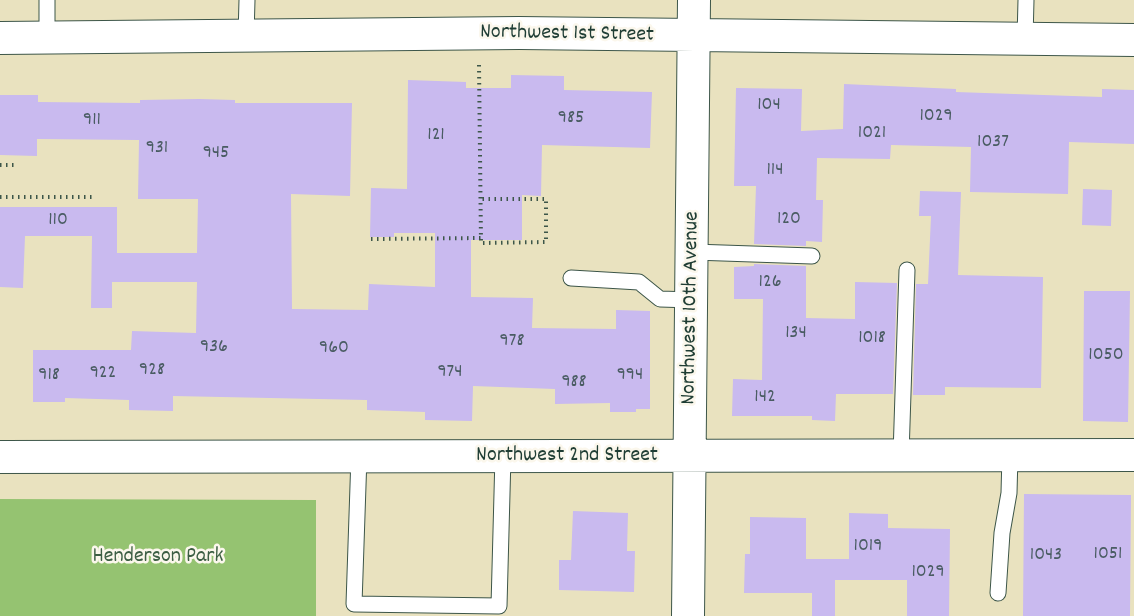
<!DOCTYPE html>
<html>
<head>
<meta charset="utf-8">
<style>
  body { margin:0 }
  canvas { display:block; background:#e9e2bf }
</style>
</head>
<body>
<canvas width="1134" height="616"></canvas>
<script>
const c = document.querySelector('canvas').getContext('2d');
c.lineJoin = 'round';
function paint(path, color) { c.fillStyle = color; c.fill(path, 'evenodd'); }
const poly = rows => new Path2D(rows.map(r => 'M' + r).join(''));
function trace(path, color, width, dash) { c.strokeStyle = color; c.lineWidth = width; c.lineCap = dash ? 'butt' : 'round'; c.setLineDash(dash || []); c.stroke(path); }
function write(font, color, halo, rows, align = 'center') {
  c.font = font + ' Dekko,sans-serif'; c.lineWidth = 5; c.setLineDash([]); c.textBaseline = 'middle'; c.strokeStyle = halo; c.fillStyle = color; for (const [text, x, y, turn = 0] of rows) {
    c.save(); c.translate(x, y); c.rotate((+turn || 0) * Math.PI / 180); c.textAlign = isNaN(turn) ? turn : align; if (halo) c.strokeText(text, 0, 0); c.fillText(text, 0, 0); c.restore();
  }
}
const green = poly([
  [0,499,316,500,316,616,0,616]
]);
const building = poly([
  [511,75,564,76,564,90,652,92,650,148,542,145,541,196,522,195,522,240,471,240,471,297,533,298,532,328,616,329,616,310,650,311,650,409,636,409,636,412,610,412,610,403,555,404,555,389,473,386,472,421,425,420,425,412,367,410,367,400,173,396,173,411,129,410,129,400,65,398,65,402,33,402,33,350,131,350,132,331,196,333,197,282,112,282,112,308,91,308,92,236,25,236,23,288,0,287,0,207,117,207,117,253,197,253,198,199,138,199,139,140,37,139,37,156,0,155,0,95,38,95,38,102,140,103,140,100,199,99,235,100,235,103,352,103,350,196,291,194,292,309,368,310,369,284,435,287,435,233,394,233,394,237,370,237,371,188,407,189,408,80,466,82,466,88,511,88],
  [844,84,956,89,956,92,1102,97,1102,89,1134,90,1134,144,1069,142,1068,194,970,192,971,147,891,145,890,159,817,158,816,200,823,200,822,242,806,241,806,246,754,244,756,186,734,186,736,88,802,89,801,131,843,129],
  [1083,189,1112,190,1111,226,1082,225],
  [920,191,961,192,958,275,1043,277,1041,388,945,387,945,395,913,395,916,284,928,284,931,216,919,216],
  [754,264,806,266,806,318,855,319,855,282,897,283,893,394,836,394,835,421,812,420,812,416,732,416,733,379,762,380,763,299,734,299,734,267,754,266],
  [1084,291,1130,291,1128,422,1083,421],
  [1024,494,1131,495,1130,616,1023,616],
  [573,511,628,513,627,551,635,551,634,592,559,590,559,560,571,560],
  [849,513,888,514,888,528,950,529,949,616,907,616,907,580,835,580,835,616,812,616,812,593,744,593,745,554,750,554,750,517,806,518,806,559,849,559]
]);
const path = poly([
  [479,65,481,243,546,242,546,199,481,199],
  [0,165,18,165],
  [0,197,93,197],
  [371,239,481,238]
]);
const service = poly([
  [47,0,47,37],
  [246,36,247,0],
  [1025,39,1026,0],
  [693,252,812,256],
  [571,278,639,282,660,299,692,300],
  [901,455,907,270],
  [359,456,354,604,499,606,503,456],
  [998,593,1002,533,1009,493,1010,455]
]);
const minor = poly([
  [0,38,519,33,1134,40],
  [0,457,1134,455],
  [688,616,694,0]
]);
const numberNames = [
  ["104",769,106],
  ["1029",936,117],
  ["985",571,119],
  ["911",92,121],
  ["1021",872,134],
  ["121",436,136],
  ["1037",993,143],
  ["931",157,149],
  ["945",216,154],
  ["114",775,171],
  ["120",789,220],
  ["110",58,221],
  ["126",770,283],
  ["134",796,334],
  ["1018",872,339],
  ["978",512,342],
  ["936",214,348],
  ["960",334,349],
  ["1050",1106,356],
  ["928",152,371],
  ["974",450,373],
  ["922",103,374],
  ["918",49,376],
  ["994",630,376],
  ["988",574,383],
  ["142",765,398],
  ["1019",868,547],
  ["1051",1108,555],
  ["1043",1046,556],
  ["1029",928,573]
];
const streetNames = [
  ["Northwest 1st Street",567,35,1],
  ["Northwest 10th Avenue",692,308,-89],
  ["Northwest 2nd Street",567,457]
];
const parkNames = [
  ["Henderson Park",158,558]
];
paint(green, '#95c371');
paint(building, '#c9baef');
trace(service, '#3d5649', 17);
trace(minor, '#3d5649', 34);
trace(path, '#3d5649', 4, [1.5, 4.5]);
trace(service, '#fff', 15);
trace(minor, '#fff', 32);
write('20px', '#4a5c63', null, numberNames);
write('22px', '#1f3d34', '#fbf7ec', streetNames);
write('22px', '#3c5e43', '#fbf7ec', parkNames);
</script>
</body>
</html>
